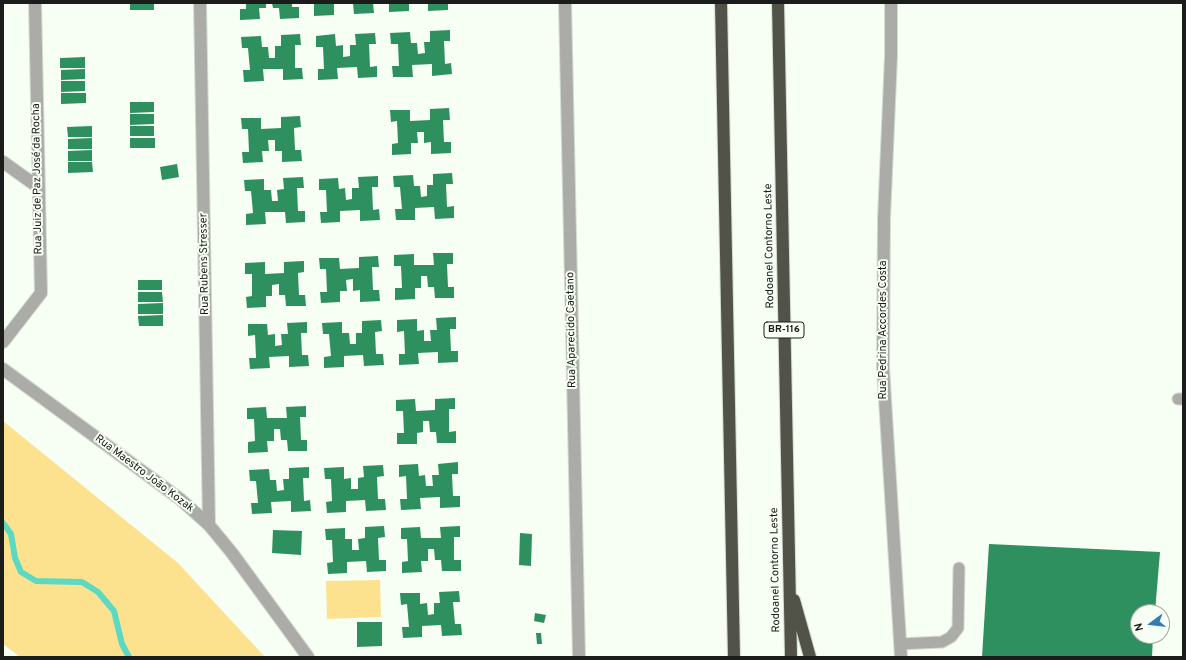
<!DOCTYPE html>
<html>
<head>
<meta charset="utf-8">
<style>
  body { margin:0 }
  #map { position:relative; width:1186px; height:660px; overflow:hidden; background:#f7fef4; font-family:Overpass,sans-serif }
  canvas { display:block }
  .frame { position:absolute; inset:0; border:4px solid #1b1d1a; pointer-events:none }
  .north { position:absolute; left:1130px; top:604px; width:40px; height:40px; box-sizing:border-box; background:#f7fef4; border:1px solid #9fa49d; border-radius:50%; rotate:255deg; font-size:11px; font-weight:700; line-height:16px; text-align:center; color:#1b1d1a }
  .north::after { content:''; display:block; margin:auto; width:14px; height:18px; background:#337cb0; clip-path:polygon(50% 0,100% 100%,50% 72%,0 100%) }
</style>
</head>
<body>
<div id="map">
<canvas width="1186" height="660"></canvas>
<div class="frame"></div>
<div class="north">N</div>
</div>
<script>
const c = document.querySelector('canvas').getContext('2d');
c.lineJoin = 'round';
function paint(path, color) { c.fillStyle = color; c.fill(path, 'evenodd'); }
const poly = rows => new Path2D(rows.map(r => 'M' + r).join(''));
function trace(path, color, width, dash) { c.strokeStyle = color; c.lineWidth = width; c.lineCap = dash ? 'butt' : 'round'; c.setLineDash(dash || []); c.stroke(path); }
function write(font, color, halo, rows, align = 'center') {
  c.font = font + ' Overpass,sans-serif'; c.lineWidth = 4; c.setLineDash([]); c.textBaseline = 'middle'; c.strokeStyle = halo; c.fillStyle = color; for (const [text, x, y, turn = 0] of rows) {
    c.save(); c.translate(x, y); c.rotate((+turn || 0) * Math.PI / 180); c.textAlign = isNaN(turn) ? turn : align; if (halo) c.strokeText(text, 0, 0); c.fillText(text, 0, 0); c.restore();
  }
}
const green = poly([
  [3,421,178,563,265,657,20,657,3,644],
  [380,580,381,617,327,619,326,581]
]);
const stream = poly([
  [3,523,11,534,15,558,21,572,36,581,82,582,98,592,114,611,122,644,129,657]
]);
const building = poly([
  [130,3,154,3,154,10,130,10],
  [246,3,266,3,266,8,259,8,260,19,240,20,240,9,246,9],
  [272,3,292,3,292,7,299,7,299,18,280,19,279,8,273,8],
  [321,3,334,3,334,15,314,16,314,4],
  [353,3,373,3,374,13,354,14],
  [389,3,409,3,409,11,389,12],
  [428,3,448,3,448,10,428,11],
  [450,30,450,41,444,41,445,64,451,63,452,74,432,76,432,64,412,65,413,77,393,77,392,66,399,66,398,44,391,44,390,33,410,32,411,43,417,43,418,54,425,53,424,42,430,42,430,31],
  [375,33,376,44,369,44,370,67,377,66,377,77,358,78,357,67,337,68,338,79,318,80,318,69,324,69,323,47,316,47,316,36,335,34,336,46,343,45,343,57,350,56,350,45,356,45,355,34],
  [300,34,301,45,295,45,295,68,302,68,303,79,283,80,283,69,263,69,264,81,244,82,243,70,250,70,248,48,242,48,241,37,261,36,262,47,268,47,269,58,275,58,275,46,281,46,281,35],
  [85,57,85,68,60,68,60,58],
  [85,69,85,79,61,80,61,70],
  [61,81,85,81,85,91,61,92],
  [61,93,86,93,86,103,61,104],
  [130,102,154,102,154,112,130,113],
  [449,108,450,120,443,120,444,142,451,142,451,153,431,154,431,142,424,143,424,132,417,132,418,143,411,143,411,154,392,155,392,144,398,143,397,121,391,122,390,110,410,110,410,121,430,120,430,109],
  [130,114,154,114,154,124,130,125],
  [300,116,301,127,294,128,295,150,301,150,302,161,282,162,282,151,275,151,275,140,268,140,269,151,262,151,263,162,243,163,242,152,249,152,248,129,242,129,241,118,261,118,261,129,281,128,281,117],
  [92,126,92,137,68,137,67,127],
  [130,126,154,126,154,136,130,136],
  [92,138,92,149,68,149,68,139],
  [130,138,155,138,155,148,130,148],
  [92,150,92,161,68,161,68,151],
  [68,162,92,162,93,172,68,173],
  [177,164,179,177,162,180,160,167],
  [452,173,453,184,446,184,447,207,454,206,454,218,435,219,434,207,415,208,415,220,396,220,395,209,402,209,400,187,394,187,393,176,413,175,414,186,420,186,421,197,427,196,427,185,433,185,433,174],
  [378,176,378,187,372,187,373,210,379,209,380,220,360,221,360,210,340,211,340,222,321,223,320,212,327,212,326,190,319,190,319,179,338,178,339,189,345,188,346,200,352,199,352,188,359,188,358,177],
  [303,177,304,188,297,188,298,211,305,211,305,222,286,223,285,212,265,212,266,224,246,225,246,214,253,213,251,191,245,191,244,180,264,179,264,190,271,190,272,201,278,201,277,190,284,189,283,178],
  [433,253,453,253,453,264,447,264,448,287,454,287,454,298,435,298,434,287,428,287,427,276,421,276,421,288,415,288,415,299,395,300,395,288,402,288,401,266,394,266,394,255,414,254,414,265,434,265],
  [378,256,379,267,372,267,373,290,379,290,380,301,360,302,360,290,353,291,353,279,346,280,347,291,340,291,340,302,321,303,320,292,327,292,326,269,320,269,319,258,339,258,340,269,359,268,359,257],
  [304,261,304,272,298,273,299,295,305,295,306,306,286,306,285,295,279,295,279,284,272,285,272,296,266,296,266,307,247,308,246,297,252,296,252,274,245,274,245,263,265,262,265,274,284,273,284,262],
  [138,280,162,280,162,290,138,290],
  [138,292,162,292,163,302,138,302],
  [163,303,163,314,138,314,138,304],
  [163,315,163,326,139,326,138,316],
  [456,317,456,329,450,329,451,351,458,351,458,362,438,363,438,352,418,353,419,364,399,365,399,354,405,354,404,331,397,332,397,320,417,319,417,331,424,330,424,341,431,341,430,330,437,330,436,318],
  [381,320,382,331,375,332,376,354,383,354,384,365,364,366,363,355,344,356,344,367,324,368,324,357,331,356,329,334,323,334,322,323,342,322,342,333,349,333,350,344,356,344,356,333,362,333,362,321],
  [307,322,307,333,301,333,302,355,308,355,309,366,289,367,289,356,269,357,270,368,250,369,249,358,256,358,255,335,248,336,248,324,267,324,268,335,275,334,275,346,282,345,281,334,288,334,287,323],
  [455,398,455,409,449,409,449,432,456,431,456,443,437,443,436,432,430,432,429,421,423,421,423,432,417,433,417,444,397,444,397,433,404,433,403,411,396,411,396,400,415,399,416,411,435,410,435,399],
  [306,406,306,417,300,417,301,440,307,440,307,451,288,451,287,440,281,440,280,429,274,429,274,441,267,441,268,452,248,453,248,442,255,441,254,419,247,419,247,408,266,407,267,418,287,418,286,407],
  [458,462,458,474,452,474,453,496,460,496,460,507,440,508,440,497,420,498,421,509,401,510,400,499,407,499,406,476,399,477,399,465,418,464,419,476,425,475,426,486,433,486,432,475,439,475,438,464],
  [383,465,384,476,377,477,378,499,385,499,386,510,366,511,365,500,346,501,346,512,327,513,326,502,332,501,331,479,325,479,324,468,344,467,344,479,351,478,351,489,358,489,358,478,364,477,363,466],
  [309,467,309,478,303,478,304,501,310,500,311,511,291,512,291,501,271,502,272,513,252,514,251,503,258,503,256,481,250,481,249,470,269,469,270,480,276,480,277,491,284,490,283,479,289,479,289,468],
  [384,526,385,537,378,538,379,560,386,560,386,571,367,572,366,561,347,562,347,573,328,574,327,563,333,562,332,540,326,540,325,529,345,528,345,539,352,539,352,550,359,550,358,539,365,538,365,527],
  [460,526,460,537,454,537,454,560,461,560,461,571,442,571,441,560,435,560,434,549,428,549,428,561,421,561,422,572,402,573,402,562,408,561,407,539,401,539,401,528,420,527,421,538,441,538,440,527],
  [273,530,302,531,301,555,272,553],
  [520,533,532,534,531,566,519,565],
  [989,544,1160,552,1155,612,1138,612,1138,636,1153,636,1152,657,982,657],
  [459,591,460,602,453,602,455,624,461,624,462,635,442,636,441,625,422,626,422,637,403,638,402,627,409,627,407,604,401,605,400,593,420,593,420,604,427,603,428,615,434,614,434,603,440,603,439,592],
  [535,613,546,615,544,623,534,621],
  [357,622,382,622,382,646,357,647],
  [536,633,541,633,542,644,537,644]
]);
const service = poly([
  [1178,399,1183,399],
  [900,644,942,642,951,637,958,628,959,568]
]);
const minor = poly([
  [200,3,209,525],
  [565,3,579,657],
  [891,3,891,56,884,218,883,367,901,657],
  [3,162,38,187],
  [3,342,41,293,35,3],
  [3,369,180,499,209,525,232,553,308,657]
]);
const motorway = poly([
  [721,3,734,657],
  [778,3,791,657],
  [794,600,810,657]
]);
const shields = [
  [784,330,40]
];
const shieldNames = [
  ["BR-116",784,330]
];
const streetNames = [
  ["Rua Juiz de Paz José da Rocha",38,179,-91],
  ["Rodoanel Contorno Leste",770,246,-91],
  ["Rua Rubens Stresser",205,264,-91],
  ["Rua Aparecido Caetano",572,330,-91],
  ["Rua Pedrina Accordes Costa",884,330,-90],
  ["Rua Maestro João Kozak",144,474,37],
  ["Rodoanel Contorno Leste",776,570,-91]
];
paint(green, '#fce28f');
trace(stream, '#5bd9c2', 6);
paint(building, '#2f905f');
trace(service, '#d4dad1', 13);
trace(minor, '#d4dad1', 14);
trace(motorway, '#d4dad1', 14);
trace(service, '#abaca7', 11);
trace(minor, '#abaca7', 12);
trace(motorway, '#515349', 12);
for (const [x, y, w] of shields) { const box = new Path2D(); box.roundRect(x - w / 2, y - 8, w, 16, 3); c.fillStyle = '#f7fef4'; c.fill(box); trace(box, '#1b1d1a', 1); }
write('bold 10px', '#1b1d1a', null, shieldNames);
write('11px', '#1b1d1a', '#f7fef4', streetNames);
</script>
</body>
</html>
